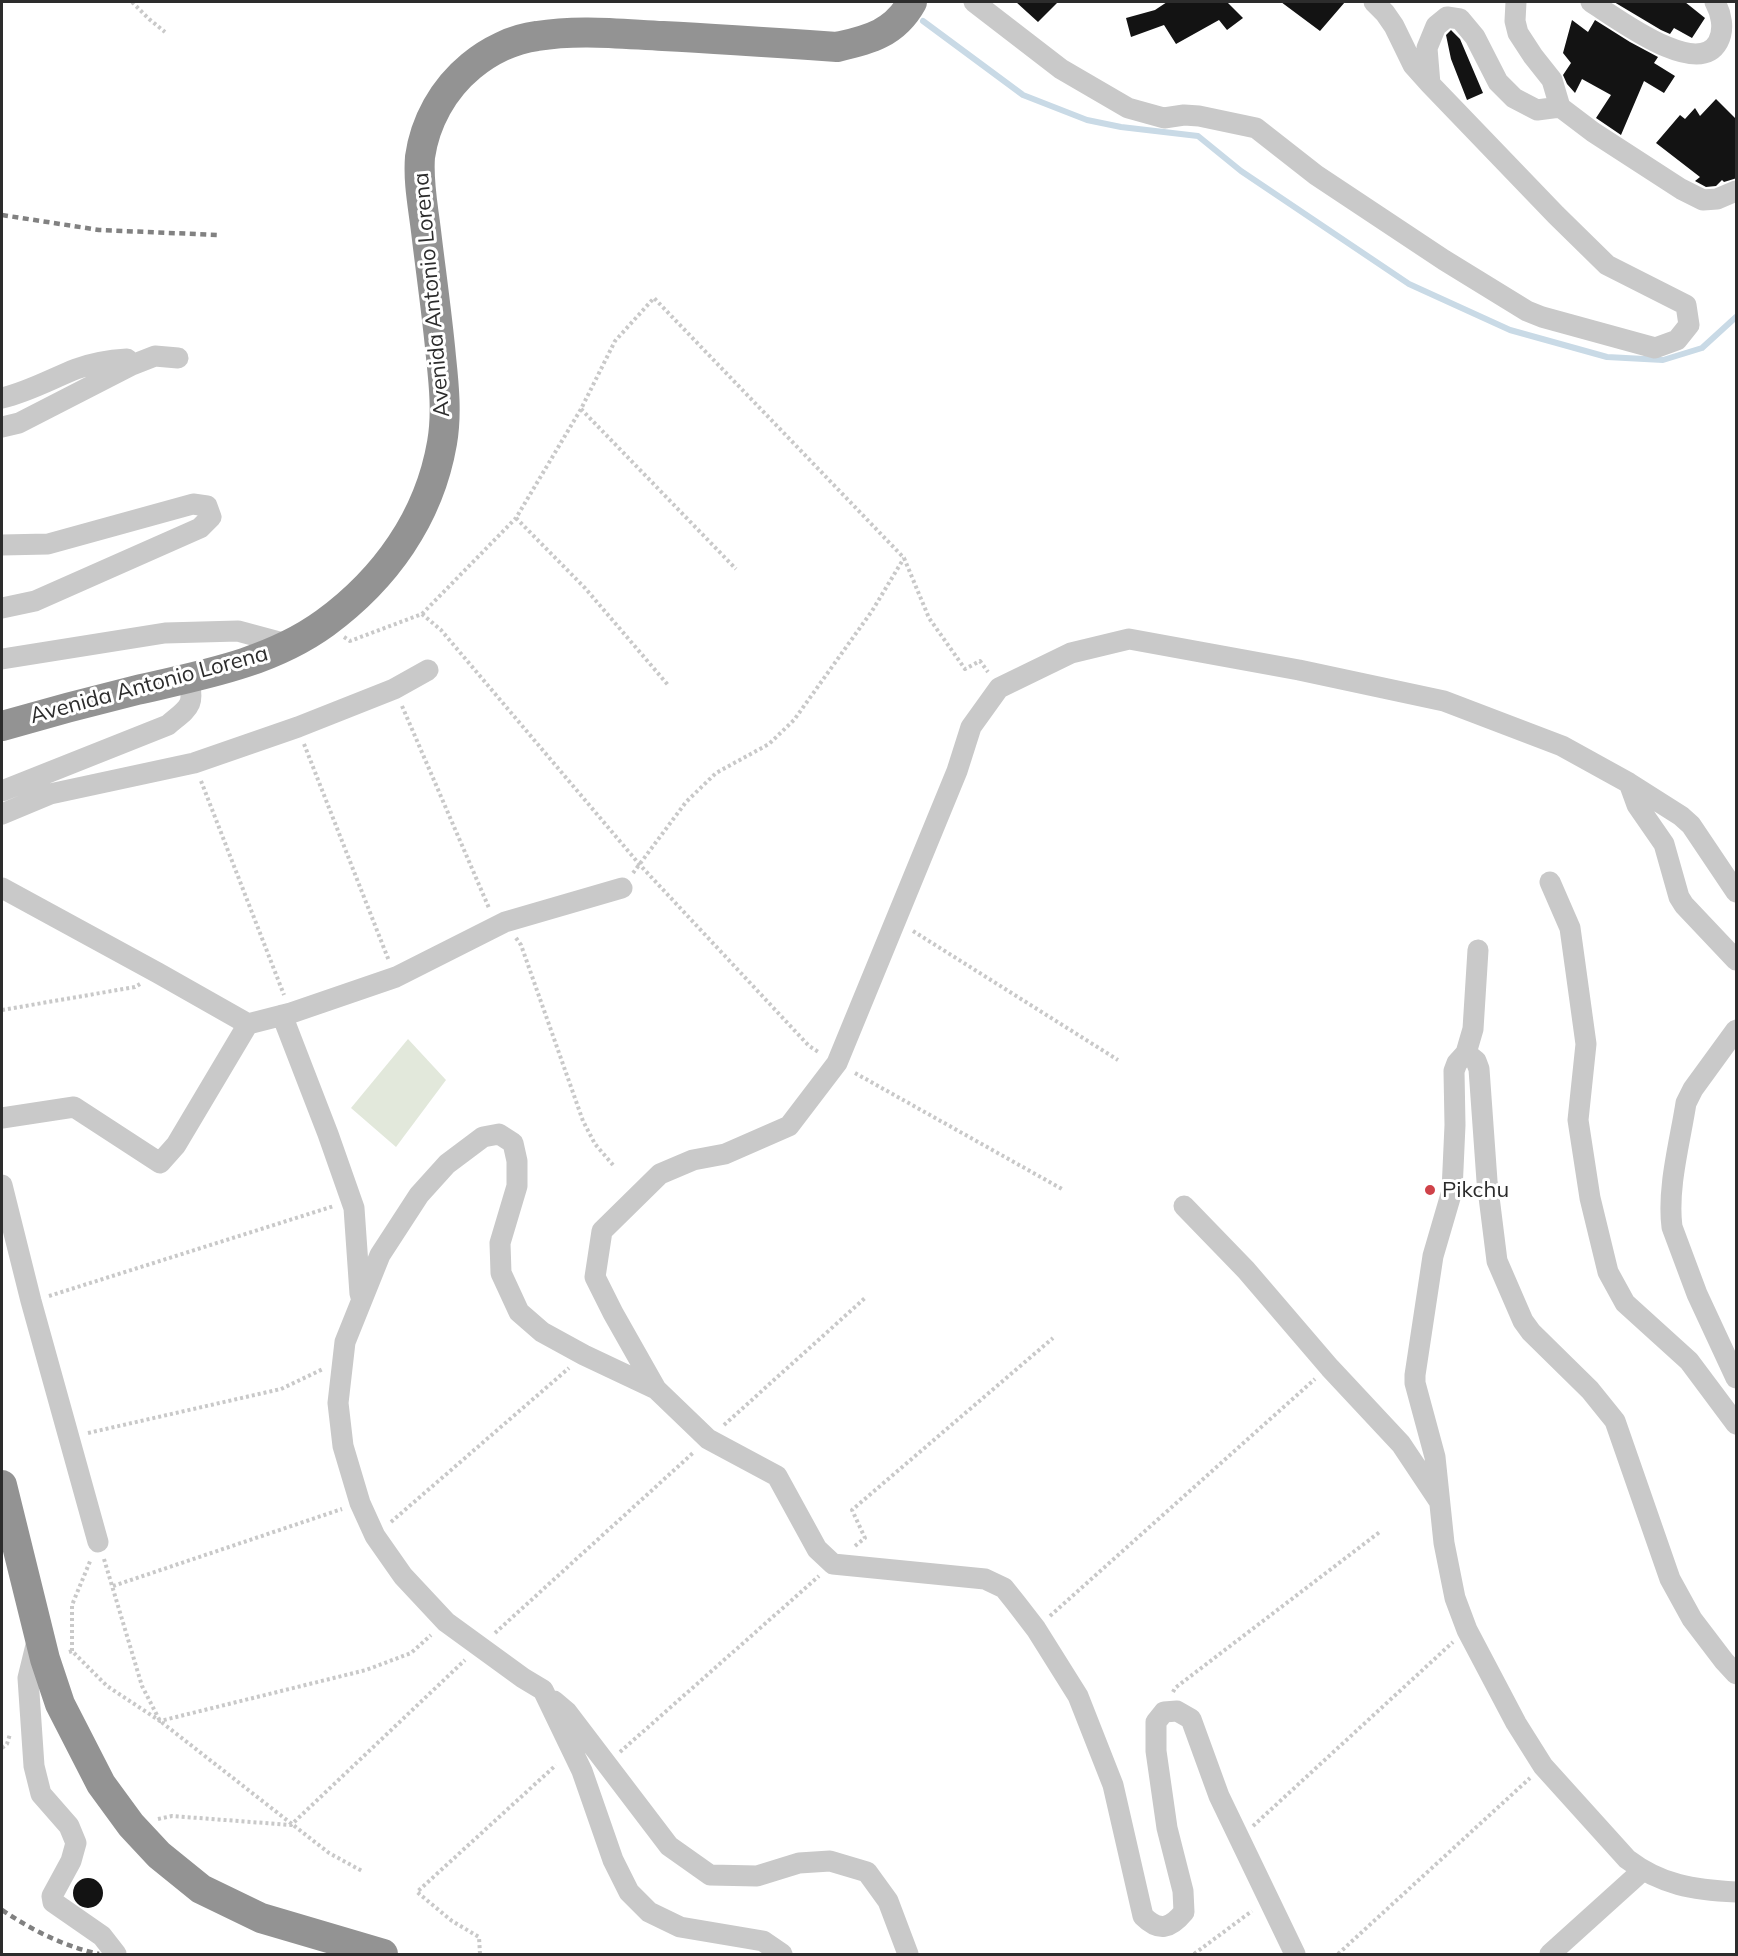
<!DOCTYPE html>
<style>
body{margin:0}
#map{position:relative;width:1738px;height:1956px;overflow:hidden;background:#fff;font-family:Mulish,sans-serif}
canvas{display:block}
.frame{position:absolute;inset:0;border:3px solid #2c2c2c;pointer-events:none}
</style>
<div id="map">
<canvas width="1738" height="1956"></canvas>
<div class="frame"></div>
</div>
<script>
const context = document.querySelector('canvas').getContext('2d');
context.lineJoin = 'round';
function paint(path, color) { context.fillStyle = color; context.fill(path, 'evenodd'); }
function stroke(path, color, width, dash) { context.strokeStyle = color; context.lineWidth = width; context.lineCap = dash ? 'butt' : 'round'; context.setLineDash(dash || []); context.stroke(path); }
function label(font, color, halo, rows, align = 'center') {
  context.font = font + ' Mulish,sans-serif'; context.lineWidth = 6; context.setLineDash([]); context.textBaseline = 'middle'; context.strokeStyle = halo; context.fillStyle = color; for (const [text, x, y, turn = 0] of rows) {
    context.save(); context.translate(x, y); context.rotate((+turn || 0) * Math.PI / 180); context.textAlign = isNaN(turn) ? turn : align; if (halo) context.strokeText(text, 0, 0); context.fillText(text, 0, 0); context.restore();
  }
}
paint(new Path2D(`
 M408,1039L446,1080L396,1147L351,1108Z`), '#e2e8db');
stroke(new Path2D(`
 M923,21L1023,95L1087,120L1121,127L1198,136L1241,171L1409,284L1510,330L1607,357L1663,360L1702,348L1736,317`), '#c9dae6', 6);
paint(new Path2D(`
 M1016,2H1058L1038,22Z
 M1167,2H1227L1243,18L1227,30L1219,20L1176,44L1164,25L1131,37L1126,18L1155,10Z
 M1281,2H1345L1320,31Z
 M1614,2H1685L1705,18L1692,38L1674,28L1670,34L1661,30Z
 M1572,20L1588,32L1595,20L1630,42L1658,57L1654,63L1675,76L1664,93L1644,81L1621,135L1596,118L1611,95L1582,79L1575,93L1567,84L1563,75L1571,63L1563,53Z
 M1451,30L1460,39L1483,93L1467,100L1451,59L1446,35Z
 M1716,99L1737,120V178L1724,182L1722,180L1716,186L1706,187L1695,181L1700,177L1656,143L1680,115L1685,119L1695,108L1700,116Z
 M73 1893a15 15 0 1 1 30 0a15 15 0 1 1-30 0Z`), '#131313');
stroke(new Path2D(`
 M132,2L149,19L165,32
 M581,409L736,569
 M516,518L585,588L668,685
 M422,614L516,518L581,409L615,341L654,298L904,558L929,618L965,669L980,661L988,672
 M344,637L350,641L422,614L441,630L640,865L809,1046L820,1053
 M402,706L489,908
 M304,744L389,961
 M201,781L284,995
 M633,873L686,802L716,773L769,744L794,720L872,611L904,558
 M913,931L1118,1060
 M516,938L521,945L583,1121L595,1144L613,1165
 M2,1010L135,987L140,984
 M855,1073L1062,1189
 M49,1296L334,1206
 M724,1425L865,1298
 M88,1433L281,1389L323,1369
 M391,1522L569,1368
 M855,1546L865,1538L852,1510L1053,1338
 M104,1559L142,1686L160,1721L329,1853L362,1871
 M113,1586L342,1509
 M1050,1616L1315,1379
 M495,1633L694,1452
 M72,1651V1605L91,1559
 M69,1652L72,1651L107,1686L160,1721L366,1670L411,1653L431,1635
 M1173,1692L1175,1688L1381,1531
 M2,1748L7,1744L10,1734
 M620,1752L819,1576
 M158,1819L172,1816L291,1825L465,1660
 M1253,1826L1453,1642
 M480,1954L479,1937L452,1921L417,1892L556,1765
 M1194,1954L1252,1911
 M1338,1954L1530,1778`), '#c9c9c9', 4, [3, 3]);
stroke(new Path2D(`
 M974,2L1061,69L1128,108L1164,118L1184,115L1199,116L1256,128L1316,175L1444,260L1527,311L1542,317L1655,348L1677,340L1689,325L1686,305L1607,265L1556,215L1430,84L1427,48L1436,26L1447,17L1460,19L1475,37L1498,82L1514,98L1537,110L1560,107L1552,80L1533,56L1518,33L1515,21L1516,2
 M1374,2L1385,13L1394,26L1413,65L1430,84
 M1591,2C1614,16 1697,80 1718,42C1725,29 1721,13 1715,2
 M1560,107L1593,132L1681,189L1703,200L1717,199L1736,191
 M2,398C28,392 51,379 76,369C92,363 110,360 127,359L132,364
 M2,427L19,423L132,365L155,356L178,358
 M2,545L48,544L193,504L207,506L211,517L200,528L35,601L2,608
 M2,659L165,633L238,631L290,645
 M1629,783L1681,816L1691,825L1736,892
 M2,791L168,725C188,708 196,706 188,679
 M2,814L50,794L194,763L298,727L394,689L428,670
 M1550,882L1570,928L1586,1044L1578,1120L1590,1198L1608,1272L1625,1303L1689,1361L1736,1424
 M2,888L158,973L248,1024
 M282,1015L328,1134L354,1208L360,1294
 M1736,1030L1693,1089L1686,1103C1680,1142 1667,1188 1672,1227L1697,1294L1736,1378
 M1466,1053L1473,1029L1478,950
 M2,1118L74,1107L160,1163L176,1145L248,1024L291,1013L396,977L505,922L622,888
 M2,1185L31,1301L98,1542
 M1184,1206L1246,1270L1330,1368L1401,1444L1439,1501
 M656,1389L613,1313L595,1277L602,1231L660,1174L693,1160L725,1154L789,1126L837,1063L957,771L971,727L999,688L1071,653L1129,639L1299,670L1444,701L1562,746L1629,783L1637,805L1664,844L1679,897L1684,905L1736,960
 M38,1637L28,1678L34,1766L41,1794L69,1826L76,1843L71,1861L52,1896L53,1902L102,1936L116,1954
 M1736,1674L1724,1661L1692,1619L1670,1579L1615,1421L1590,1390L1531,1332L1523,1321L1497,1261L1487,1181L1479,1069L1476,1061L1466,1053L1457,1063L1454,1071L1455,1125L1452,1191L1433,1256L1415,1375V1383L1435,1457L1444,1543L1455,1598L1467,1630L1516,1723L1543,1766L1627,1859C1661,1885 1694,1890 1736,1892
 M554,1701L567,1712L669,1846L710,1875L757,1876L799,1863L830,1861L867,1872L888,1901L908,1954
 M782,1954L763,1941L680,1927L649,1912L629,1892L613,1860L582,1771L543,1690L523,1678L446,1622L403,1576L375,1536L360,1503L343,1446L338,1403L345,1342L380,1255L419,1195L447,1164L483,1137L499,1134L513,1143L517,1161V1186L500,1243L501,1273L519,1312L542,1332L584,1355L656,1389L708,1439L777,1476L817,1549L833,1564L985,1579L1004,1588L1016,1603L1036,1629L1078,1696L1113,1785L1143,1916C1159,1932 1170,1929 1184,1912L1183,1891L1167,1828L1156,1751V1722L1164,1712L1177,1711L1191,1719L1219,1796L1295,1954
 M1550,1954L1642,1871`), '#c9c9c9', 21);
stroke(new Path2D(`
 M2,726C47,713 92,701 137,690C202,675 270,663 325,623C385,579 429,518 442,443C447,415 444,385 441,357C437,314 431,273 426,231C423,206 418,182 420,157C425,122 443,89 471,66C489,51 513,39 537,36C578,29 622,34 663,36C721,39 779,43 837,47C869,40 895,33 912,2
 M2,1485L45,1659L60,1704L101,1784L131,1825L159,1855L201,1889L261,1918L383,1954`), '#939393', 30);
stroke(new Path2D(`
 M2,215L99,230L219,235
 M2,1910C32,1930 63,1946 99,1954`), '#818181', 4.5, [6, 4.5]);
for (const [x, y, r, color] of [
 [1430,1190,6,"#cf4249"]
]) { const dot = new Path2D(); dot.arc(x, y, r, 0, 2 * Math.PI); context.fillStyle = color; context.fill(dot); stroke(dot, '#fff', 2); }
label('22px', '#2c2c2c', '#fff', [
 ["Avenida Antonio Lorena",432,295,-95],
 ["Avenida Antonio Lorena",149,685,-15]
]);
label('22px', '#2c2c2c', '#fff', [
 ["Pikchu",1442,1190]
], 'left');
</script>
